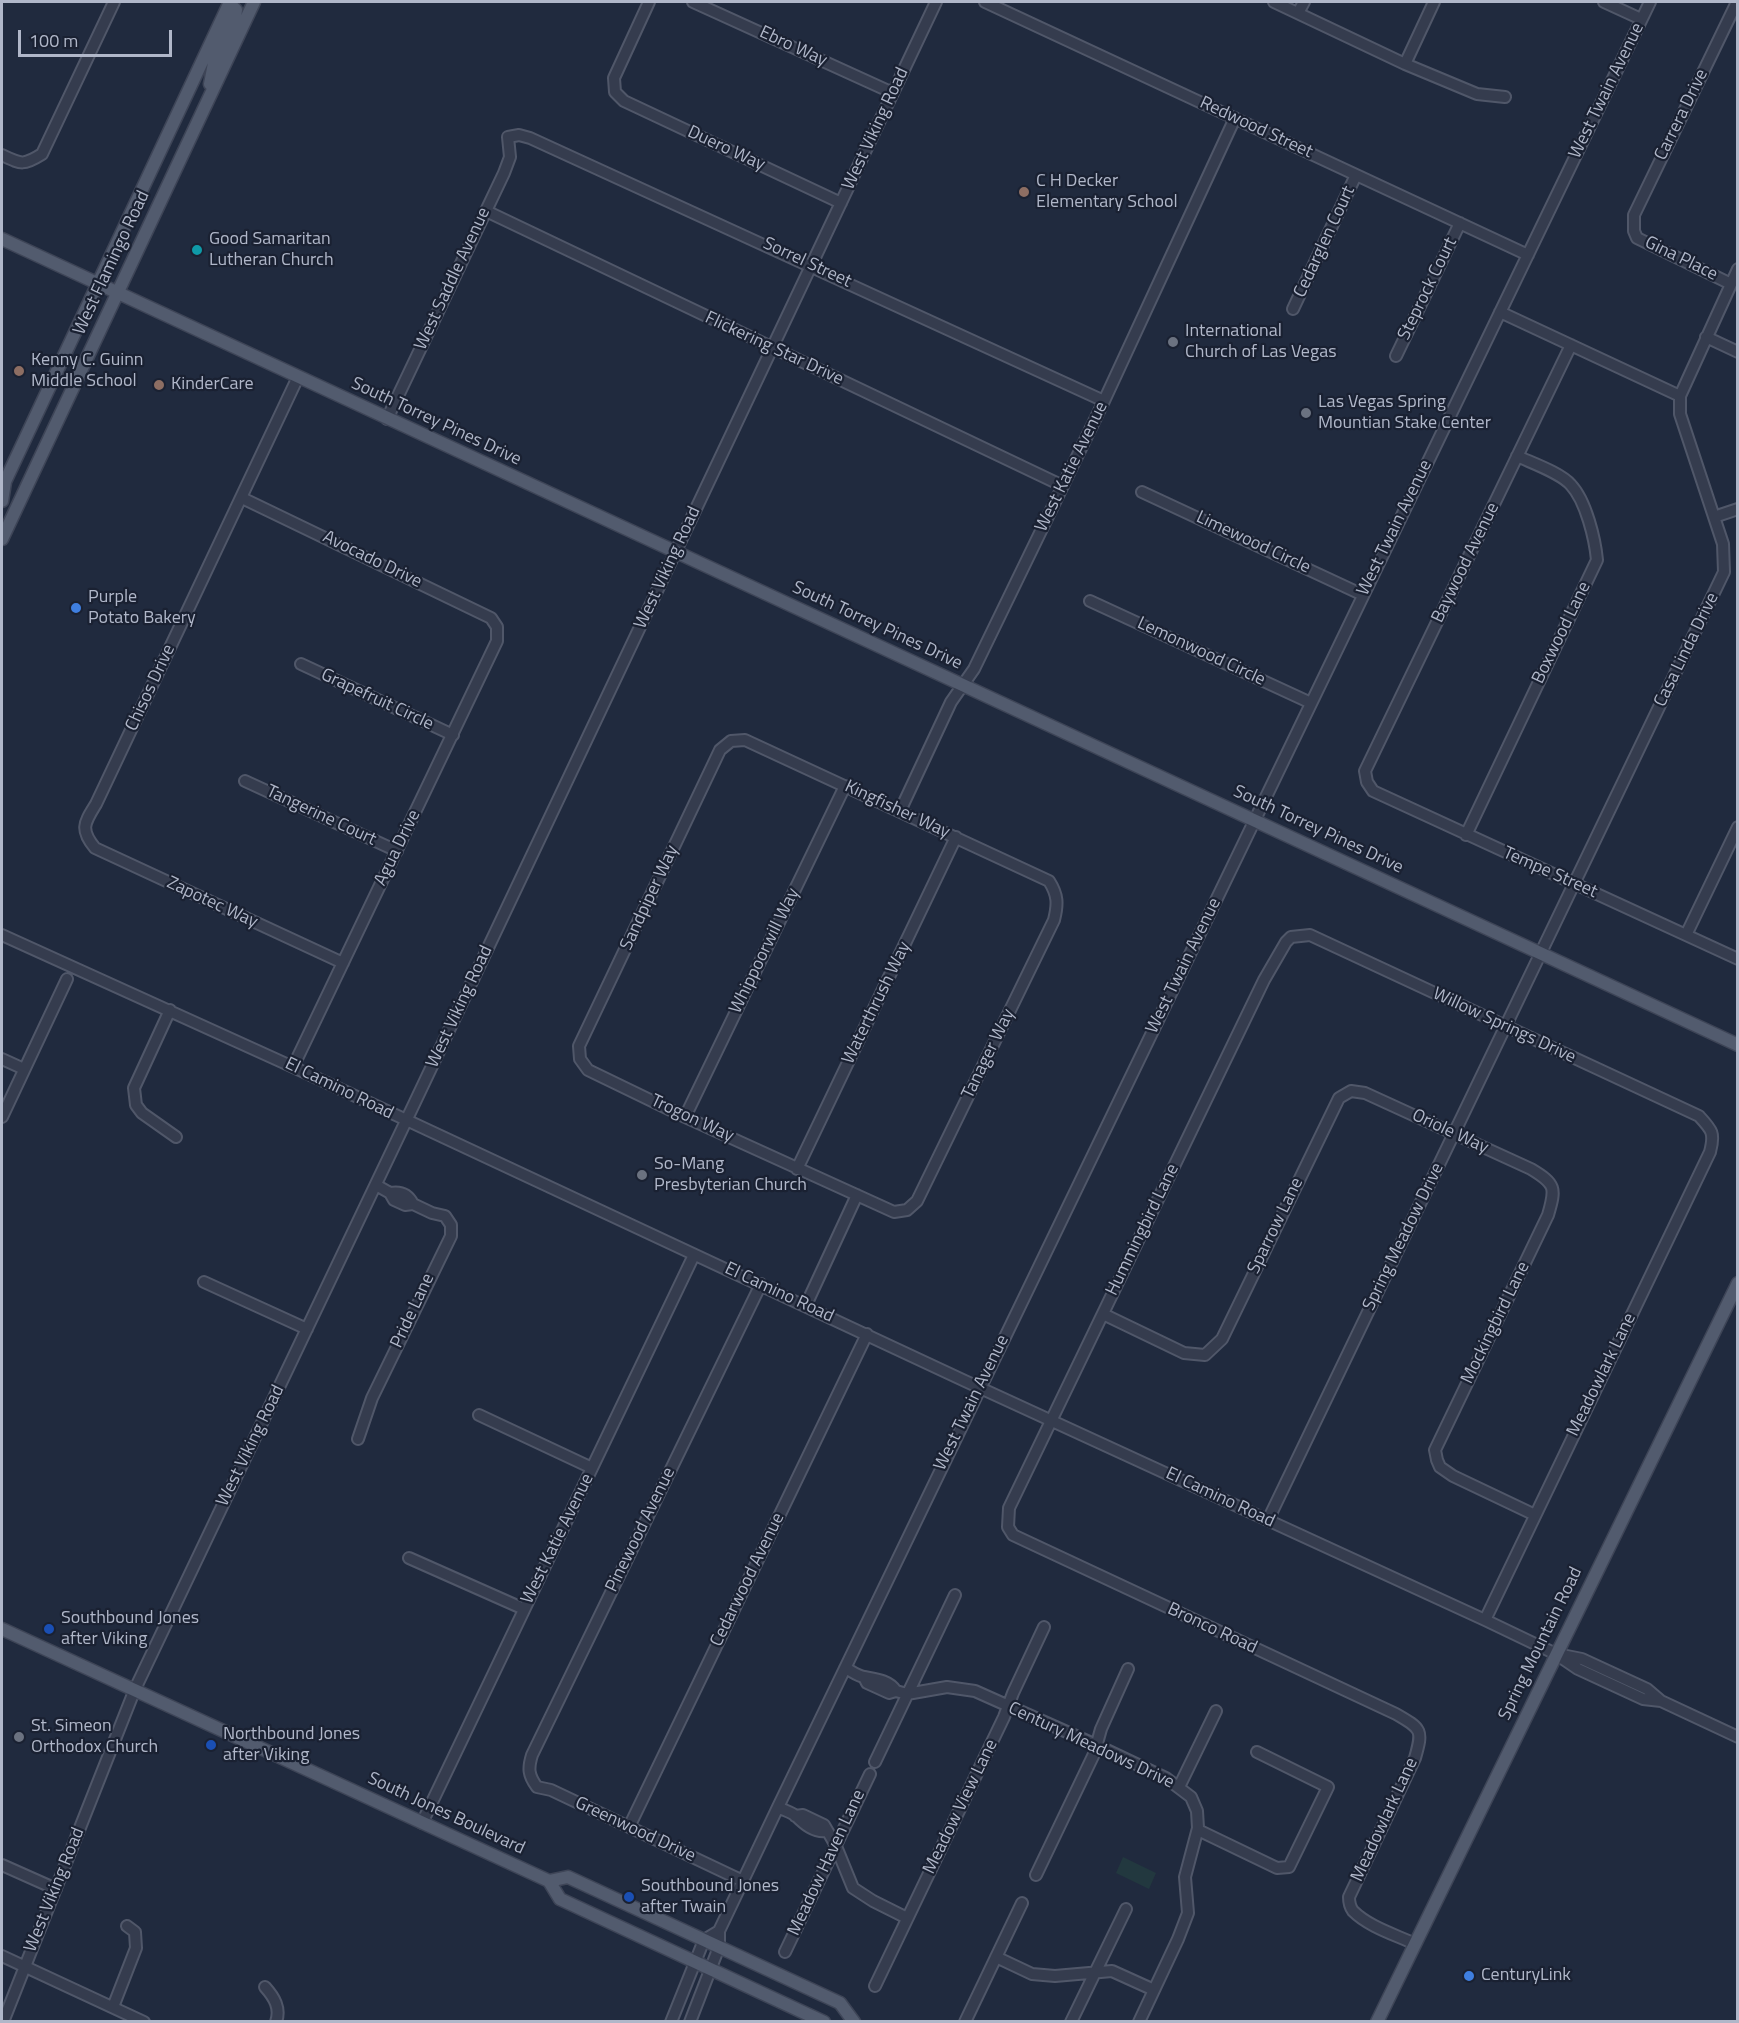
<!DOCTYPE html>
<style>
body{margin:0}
#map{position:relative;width:1739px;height:2023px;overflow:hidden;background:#202a3e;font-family:"Titillium Web",sans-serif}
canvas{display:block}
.frame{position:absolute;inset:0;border:3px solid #b0b7c9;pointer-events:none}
.scale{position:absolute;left:18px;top:30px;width:154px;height:27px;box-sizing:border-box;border:3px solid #b0b7c9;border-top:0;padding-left:8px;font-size:18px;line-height:21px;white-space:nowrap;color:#b0b7c9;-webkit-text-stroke:4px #1a2132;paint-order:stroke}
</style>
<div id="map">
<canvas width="1739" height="2023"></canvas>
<div class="frame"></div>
<div class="scale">100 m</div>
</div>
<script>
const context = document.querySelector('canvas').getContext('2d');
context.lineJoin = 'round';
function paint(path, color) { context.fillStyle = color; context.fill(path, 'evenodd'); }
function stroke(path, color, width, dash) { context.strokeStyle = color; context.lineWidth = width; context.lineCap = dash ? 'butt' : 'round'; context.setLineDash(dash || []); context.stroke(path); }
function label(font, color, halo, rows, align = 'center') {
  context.font = font + ' "Titillium Web",sans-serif'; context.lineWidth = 4.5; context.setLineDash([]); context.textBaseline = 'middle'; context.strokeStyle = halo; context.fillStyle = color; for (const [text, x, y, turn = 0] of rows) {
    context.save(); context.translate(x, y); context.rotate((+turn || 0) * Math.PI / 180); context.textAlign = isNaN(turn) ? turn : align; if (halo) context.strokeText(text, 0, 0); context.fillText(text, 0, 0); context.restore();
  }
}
paint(new Path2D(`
 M1123,1857L1156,1873L1149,1889L1116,1873Z`), '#22383f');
const minor = new Path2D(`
 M649,2L614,78L615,92L624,101L841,203
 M693,2L893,93
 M985,2L1528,255
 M1274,2L1405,64L1477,94L1505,97
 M1604,2L1641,19
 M1298,13L1304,2
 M1405,64L1434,2
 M2,155C21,164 23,166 42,154L114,2
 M486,211L1063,486
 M1731,284L1637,238L1634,231V215L1737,2
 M1293,309L1356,175
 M1500,312L1680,396
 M1706,337L1738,352
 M1571,345L1365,771L1367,782L1373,791L1738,959
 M1396,356L1460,223
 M298,377L96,804C85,822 79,829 95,848L343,963
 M387,419L504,173L510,157L508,137L519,135L530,138L1104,401
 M1142,492L1363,595
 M242,498L491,618L497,627V641L293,1067
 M1714,517L1738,509
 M1090,601L1311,703
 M301,664L453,735
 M745,740L1049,881C1058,895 1058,904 1054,920L917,1201L907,1210L894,1212L685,1117L588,1070L580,1059L579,1046L720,750L731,741Z
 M245,781L397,851
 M900,811L951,702L974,669L1104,401L1235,118
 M1466,835L1597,560C1595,539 1586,501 1571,485C1561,473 1532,463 1517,456
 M2,935L293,1067L965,1381L1485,1620L1556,1654L1578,1669L1643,1699L1661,1701
 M1686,935L1738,827
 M170,1010L134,1088L136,1105L142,1113L176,1137
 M2,1059L24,1069
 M2,1117L67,979
 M685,1117L845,786
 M797,1169L956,837
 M390,1193C401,1191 408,1194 413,1204
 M204,1282L307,1329
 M806,1305L857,1195
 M1103,1314L1184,1353L1205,1355L1222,1339L1339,1098L1351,1091L1365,1093L1531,1169C1556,1184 1556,1188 1548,1215L1435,1450L1437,1460L1440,1467L1453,1476L1535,1515
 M479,1415L592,1468
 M358,1439L372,1398L451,1236V1225L445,1216L432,1213L413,1204L405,1205L394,1200L390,1193L376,1185
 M1268,1520L1724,572L1723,544L1680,414V396L1738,269
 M409,1558L524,1609
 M1562,1655L1582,1659L1647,1689L1661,1701L1738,1737
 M845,1668C850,1670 857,1676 864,1677C875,1679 889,1680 896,1691
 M864,1677L867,1683L889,1693L896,1691L907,1694L947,1687L975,1691L1096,1745L1166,1778L1191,1797L1197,1811L1198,1828L1185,1877L1188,1913L1178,1939L1139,2022
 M875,1762L955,1595
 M1179,1787L1216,1711
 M778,1807C783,1810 791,1812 796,1816C804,1824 814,1833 827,1831
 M795,1816L803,1815L824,1825L835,1844L853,1888L873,1901L907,1918
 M422,1823L694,1255
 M629,1827L867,1334
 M1198,1830L1277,1868L1289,1867L1328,1787L1257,1752
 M2,1865L56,1889
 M1036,1875L1094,1754L1101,1729L1128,1669
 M743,1881L551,1790L537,1787C528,1775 528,1768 532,1755L761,1284
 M1415,1944C1396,1935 1369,1927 1353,1911C1350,1907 1349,1902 1349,1897L1415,1758C1423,1730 1422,1729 1396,1714L1013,1535L1008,1527L1009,1508L1264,980L1286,942L1291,937L1310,935L1699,1116C1712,1130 1715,1133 1710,1152L1485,1620
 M785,1952L870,1774
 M2,1956L144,2022
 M996,1957L1032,1974L1055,1976L1112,1971L1154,1990
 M875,1986L1004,1717L1013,1693L1044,1627
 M265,1987C274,1997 281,2008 276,2022
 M113,2007L136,1948L135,1932L127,1926
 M3,2022L135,1689L406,1121L936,2
 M671,2022L704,1940L719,1931
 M690,2022L719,1947V1931L778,1807L1650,2
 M965,2022L1022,1903
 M1071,2022L1126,1909`);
const major = new Path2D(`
 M210,84L214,63L235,16L236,10L229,3
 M2,239L1738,1045
 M2,488L230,2
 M2,501L5,482
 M2,539L254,2
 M2,1629L549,1881L560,1899L824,2022
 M549,1881L568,1877L840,2003L854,2022
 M1377,2022L1738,1283`);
stroke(minor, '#505769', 14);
stroke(major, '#3e4557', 15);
stroke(minor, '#353c4e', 10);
stroke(major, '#525b6e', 12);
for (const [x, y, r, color] of [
 [1024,192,6,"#8d6e63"],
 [197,250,6,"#0f9aa8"],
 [1173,342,6,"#6b7280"],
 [19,371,6,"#8d6e63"],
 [159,385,6,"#8d6e63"],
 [1306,413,6,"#6b7280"],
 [76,608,6,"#3f7fe0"],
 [642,1175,6,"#6b7280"],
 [49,1629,6,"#1a4fb4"],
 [19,1737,6,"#6b7280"],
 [211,1745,6,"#1a4fb4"],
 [629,1897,6,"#1a4fb4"],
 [1469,1976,6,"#3f7fe0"]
]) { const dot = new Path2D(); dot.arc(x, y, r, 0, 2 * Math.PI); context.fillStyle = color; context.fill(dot); stroke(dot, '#1a2132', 2); }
label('18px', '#b0b7c9', '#1a2132', [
 ["Ebro Way",793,47,25],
 ["West Twain Avenue",1607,91,-64],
 ["Carrera Drive",1682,115,-64],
 ["Redwood Street",1256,128,25],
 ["West Viking Road",876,129,-65],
 ["Duero Way",726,149,25],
 ["Cedarglen Court",1325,242,-65],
 ["Gina Place",1681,259,26],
 ["West Flamingo Road",112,263,-65],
 ["Sorrel Street",807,263,25],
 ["West Saddle Avenue",453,279,-65],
 ["Steprock Court",1428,289,-64],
 ["Flickering Star Drive",774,349,25],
 ["South Torrey Pines Drive",436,422,25],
 ["West Katie Avenue",1072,467,-64],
 ["West Twain Avenue",1395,528,-64],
 ["Limewood Circle",1253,543,25],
 ["Avocado Drive",372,560,26],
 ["Baywood Avenue",1466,563,-64],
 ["West Viking Road",668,568,-65],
 ["South Torrey Pines Drive",877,626,25],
 ["Boxwood Lane",1562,633,-64],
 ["Casa Linda Drive",1687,650,-64],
 ["Lemonwood Circle",1201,652,25],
 ["Chisos Drive",151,688,-65],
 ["Grapefruit Circle",377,700,25],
 ["Kingfisher Way",897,810,25],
 ["Tangerine Court",321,816,25],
 ["South Torrey Pines Drive",1318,830,25],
 ["Agua Drive",398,848,-64],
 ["Tempe Street",1550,873,24],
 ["Sandpiper Way",650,898,-65],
 ["Zapotec Way",212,903,25],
 ["Whippoorwill Way",765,951,-64],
 ["West Twain Avenue",1184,966,-64],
 ["Waterthrush Way",877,1003,-64],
 ["West Viking Road",460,1007,-65],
 ["Willow Springs Drive",1504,1026,25],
 ["Tanager Way",989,1054,-64],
 ["El Camino Road",339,1089,26],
 ["Trogon Way",692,1119,25],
 ["Oriole Way",1450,1132,25],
 ["Sparrow Lane",1276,1226,-64],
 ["Hummingbird Lane",1143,1230,-64],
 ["Spring Meadow Drive",1404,1237,-64],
 ["El Camino Road",779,1293,25],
 ["Pride Lane",413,1311,-65],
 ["Mockingbird Lane",1496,1323,-64],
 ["Meadowlark Lane",1602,1375,-64],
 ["West Twain Avenue",972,1403,-64],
 ["West Viking Road",251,1446,-64],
 ["El Camino Road",1220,1498,25],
 ["Pinewood Avenue",641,1530,-64],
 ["West Katie Avenue",558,1539,-64],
 ["Cedarwood Avenue",748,1580,-64],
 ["Bronco Road",1212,1629,25],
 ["Spring Mountain Road",1541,1644,-64],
 ["Century Meadows Drive",1091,1746,25],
 ["Meadow View Lane",961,1807,-64],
 ["South Jones Boulevard",446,1814,25],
 ["Meadowlark Lane",1385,1820,-65],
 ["Greenwood Drive",635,1830,25],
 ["Meadow Haven Lane",827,1863,-65],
 ["West Viking Road",55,1890,-68]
]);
label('18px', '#b0b7c9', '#1a2132', [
 ["C H Decker",1036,182],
 ["Elementary School",1036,203],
 ["Good Samaritan",209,240],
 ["Lutheran Church",209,261],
 ["International",1185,332],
 ["Church of Las Vegas",1185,353],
 ["Kenny C. Guinn",31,361],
 ["Middle School",31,382],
 ["KinderCare",171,385],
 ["Las Vegas Spring",1318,403],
 ["Mountian Stake Center",1318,424],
 ["Purple",88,598],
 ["Potato Bakery",88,619],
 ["So-Mang",654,1165],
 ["Presbyterian Church",654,1186],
 ["Southbound Jones",61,1619],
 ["after Viking",61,1640],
 ["St. Simeon",31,1727],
 ["Orthodox Church",31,1748],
 ["Northbound Jones",223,1735],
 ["after Viking",223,1756],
 ["Southbound Jones",641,1887],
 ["after Twain",641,1908],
 ["CenturyLink",1481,1976]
], 'left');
</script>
